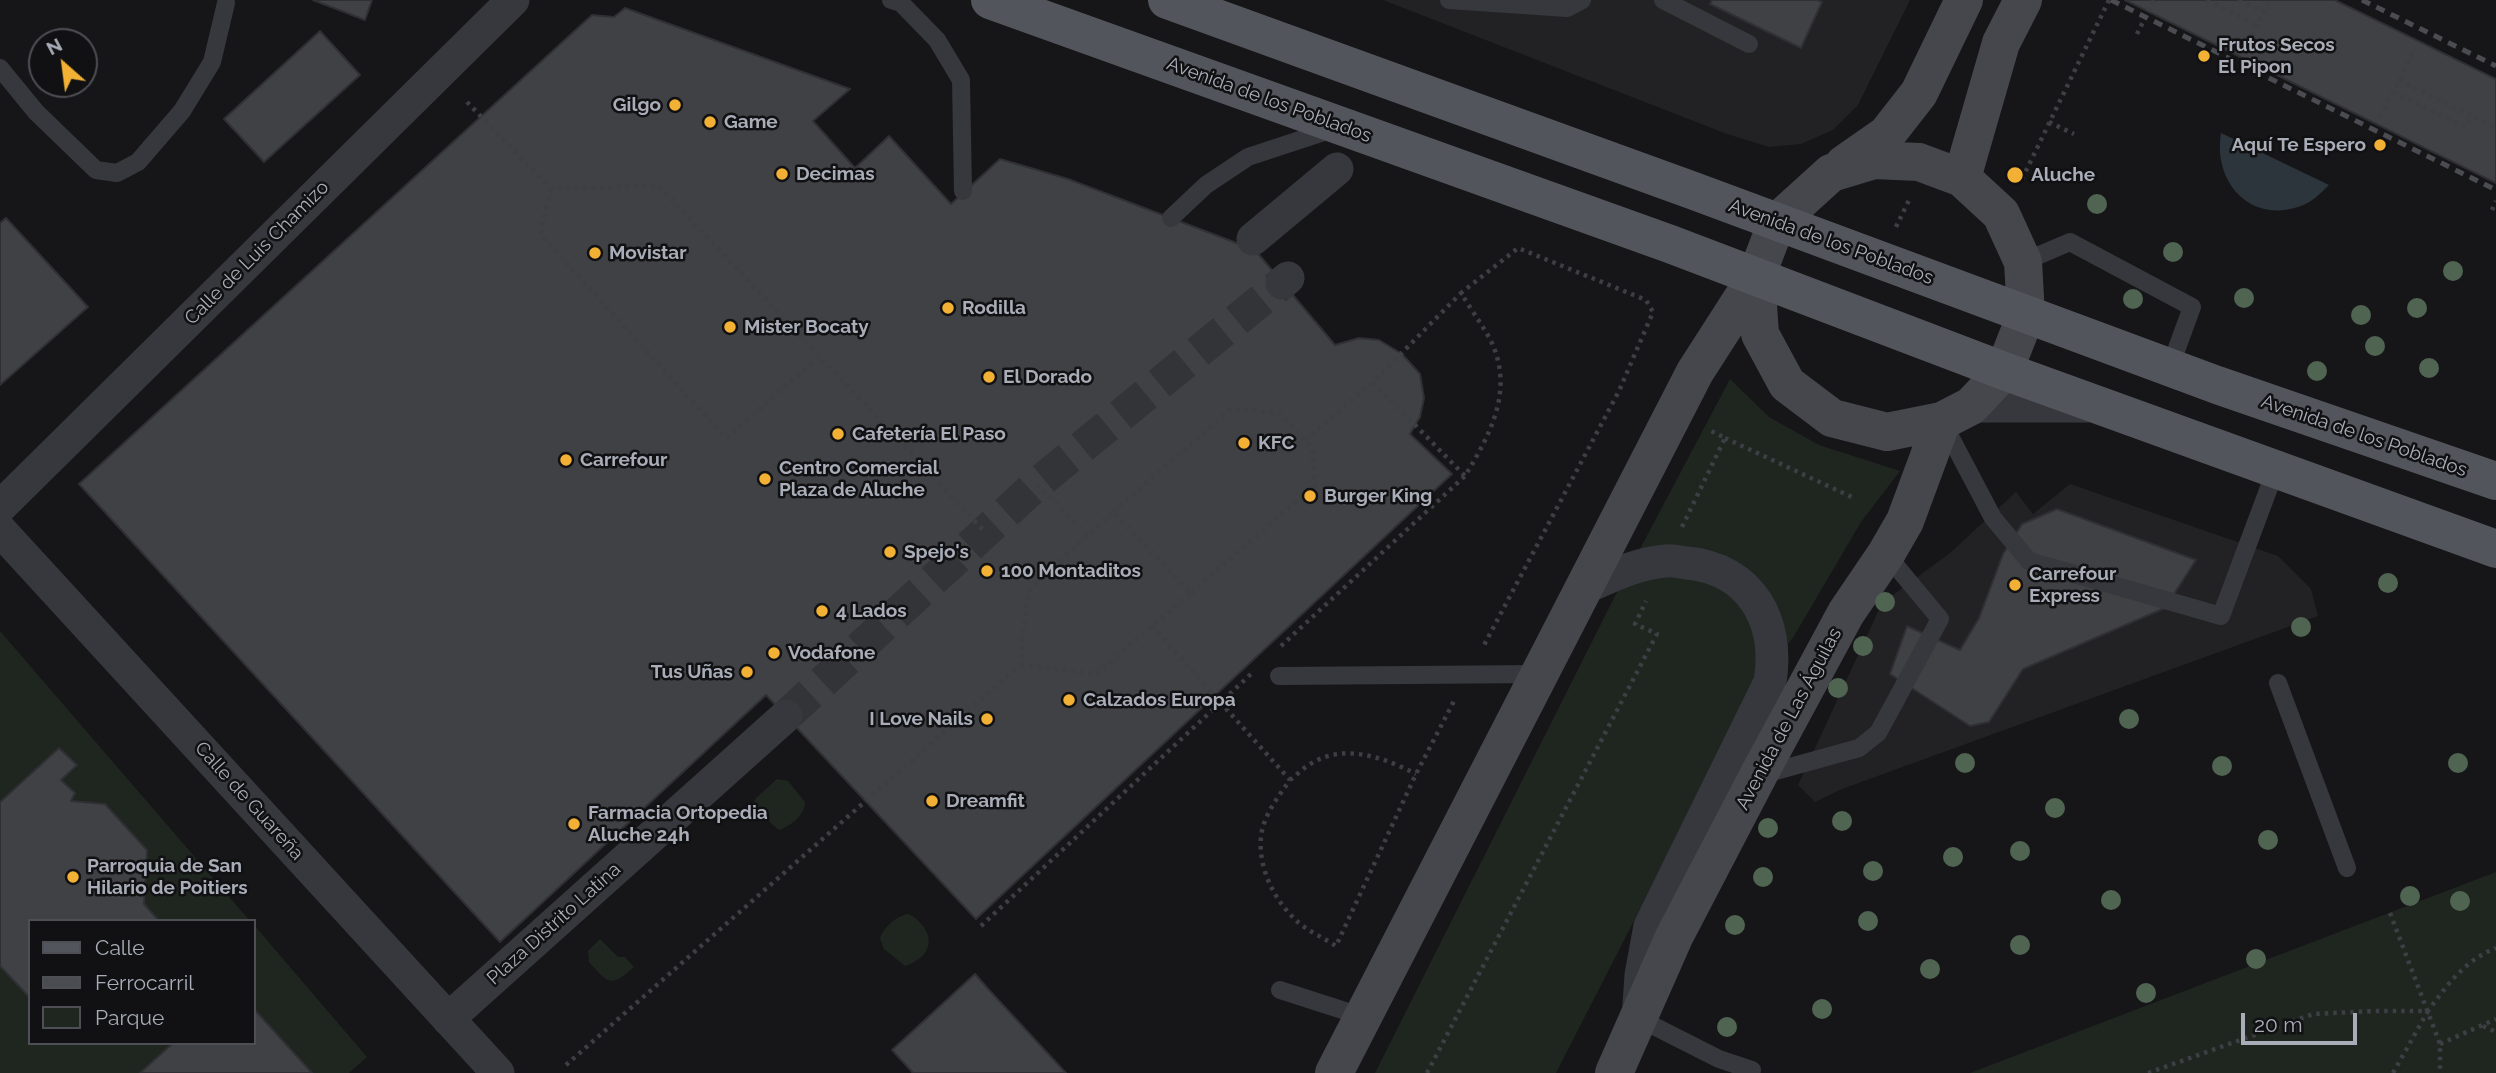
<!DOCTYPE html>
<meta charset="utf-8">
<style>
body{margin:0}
#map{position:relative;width:2496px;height:1073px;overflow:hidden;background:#161618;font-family:Raleway,sans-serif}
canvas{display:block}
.legend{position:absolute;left:28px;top:919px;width:228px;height:126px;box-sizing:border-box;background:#111113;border:2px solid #4d4f55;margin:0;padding:9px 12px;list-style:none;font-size:21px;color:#a8adb8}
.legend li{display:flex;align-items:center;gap:14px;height:35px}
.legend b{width:35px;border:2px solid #4d4f55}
.north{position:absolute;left:28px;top:28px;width:70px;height:70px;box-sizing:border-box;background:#111113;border:2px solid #4d4f55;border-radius:50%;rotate:332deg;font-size:19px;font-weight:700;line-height:28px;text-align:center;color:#a8adb8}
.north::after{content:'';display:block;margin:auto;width:24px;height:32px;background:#f2b134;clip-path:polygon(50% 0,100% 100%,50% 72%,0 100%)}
.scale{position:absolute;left:2241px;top:1013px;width:116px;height:32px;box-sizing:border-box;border:4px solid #a8adb8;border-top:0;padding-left:9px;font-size:21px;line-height:24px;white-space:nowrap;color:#a8adb8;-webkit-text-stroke:5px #111113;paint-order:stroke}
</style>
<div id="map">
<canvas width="2496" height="1073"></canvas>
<ul class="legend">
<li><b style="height:9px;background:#53555c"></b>Calle</li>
<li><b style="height:9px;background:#4a4c52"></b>Ferrocarril</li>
<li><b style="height:19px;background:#1e261f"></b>Parque</li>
</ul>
<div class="north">N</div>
<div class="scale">20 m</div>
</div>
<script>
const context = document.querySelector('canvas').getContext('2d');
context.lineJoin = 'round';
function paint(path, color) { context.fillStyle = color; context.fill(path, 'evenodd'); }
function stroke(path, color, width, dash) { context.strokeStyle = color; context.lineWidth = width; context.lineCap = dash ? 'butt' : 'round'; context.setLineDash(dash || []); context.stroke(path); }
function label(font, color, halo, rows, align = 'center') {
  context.font = font + ' Raleway,sans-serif'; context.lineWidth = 5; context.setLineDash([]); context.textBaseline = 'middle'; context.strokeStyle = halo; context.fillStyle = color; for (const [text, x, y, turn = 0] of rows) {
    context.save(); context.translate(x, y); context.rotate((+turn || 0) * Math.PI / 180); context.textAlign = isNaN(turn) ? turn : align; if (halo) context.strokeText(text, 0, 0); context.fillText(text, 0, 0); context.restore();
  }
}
paint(new Path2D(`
 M1383,0H1910L1858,105L1833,130L1801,144L1769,147L1727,134Z
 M2070,484L2278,556L2311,589L2318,616L1842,789L1815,802L1798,785L1882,603L1950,553L2016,492L2033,514Z`), '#222225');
paint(new Path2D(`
 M1730,379L1769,417L1819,445L1900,471L1861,522L1794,636L1750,694L1556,1073H1375L1614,598Z
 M0,631L250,921H30V1043H254V925L367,1057L349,1073H0Z
 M777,779L788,781L805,802C805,815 791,826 779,830L759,813L754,803L756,798Z
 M2496,872V1073H1970Z
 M909,914C936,930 936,956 905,966L884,949L880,938C884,927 897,915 909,914Z
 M600,939L618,957H625L634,967C610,988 609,984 589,962L588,951Z`), '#1e261f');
paint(new Path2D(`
 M2221,133L2329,185C2320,194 2311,203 2298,207C2248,223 2213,180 2221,133Z`), '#2c353c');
const building = new Path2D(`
 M313,0H372L365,20Z
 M1712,0H1817L1822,2L1801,48L1710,4Z
 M2125,0H2335L2496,79V183Z
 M625,8L850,89L813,121L855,168L889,136L951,204L1000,159L1068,179L1255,250L1335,345L1359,338L1379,340L1402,354L1420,374L1424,398L1420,417L1410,434L1452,474L976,919L766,695L500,942L79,484L592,15L614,17Z
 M320,31L360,75L264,162L224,119Z
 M6,218L88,307L0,385V223Z
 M2057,509L2196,560L2165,608L2023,669L1989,722L1970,726L1890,674L1907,626L1960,650L1979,618L2003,554L2022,524Z
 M59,748L77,765L61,780L75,793L71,801L105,804L147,850L144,904L159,921H30V998L0,966V802Z
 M975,974L990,991L1066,1073H913L892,1050Z
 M254,1009L312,1073H140L173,1043H254Z`);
paint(building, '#404145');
stroke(building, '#303034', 2);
stroke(new Path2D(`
 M786,716L1037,484L1282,283`), '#333438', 33, [33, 17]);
stroke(new Path2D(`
 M2207,0L2258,26
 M2239,0L2264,12
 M2137,34L2154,0
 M2245,51L2270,0
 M2399,80L2496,128
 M2393,92L2465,127L2471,116
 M467,102L551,189L659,186L985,532
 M2380,117L2415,48
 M2049,122L2074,134
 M2022,179L2109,0
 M551,189L540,234L726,438L820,356
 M2492,210L2496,201
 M1896,227L1909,200
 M1373,382L1465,476C1491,433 1515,389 1490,339C1481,323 1470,308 1461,293L1518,248L1646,300L1653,312L1619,391L1483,647
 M1725,438L1856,499
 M1305,440L1373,382L1461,293
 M1037,484L1087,535
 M1113,512L1231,409L1279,413L1312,448L1315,485L1191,593
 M1682,527L1725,438L1709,430
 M1152,626L1290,780C1278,797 1263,816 1261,837C1258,869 1275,902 1299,923C1310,932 1324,938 1336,946L1416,774L1454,701
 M1281,646L1465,476
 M1290,780C1297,775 1304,767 1312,763C1345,743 1385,758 1416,774
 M2390,913L2440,1044V1073
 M981,926L1251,674
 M2483,1026L2496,1032
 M2440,1044L2496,1019
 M566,1065L1020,665L1028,591L1113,512L1191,593L1096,674L1020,665
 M1427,1073L1657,634L1635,624L1646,601
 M2148,1073L2313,1014L2374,1011H2428C2447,985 2465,960 2496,948
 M2393,1073L2428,1011`), '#3d3f44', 4.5, [3.5, 5]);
stroke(new Path2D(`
 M891,0L901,3L937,40L961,80L963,191
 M1449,0L1567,8L1582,0
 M1663,0L1749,44
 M0,68L36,112L96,170L117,173L138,162L182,111L212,62L226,3
 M1171,218L1206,185L1248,157L1330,130
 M2023,262L2070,242L2192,307L2170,367
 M1944,425L1993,518L2029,561L2221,616L2276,469
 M1279,676L1539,674
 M2278,683L2347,868
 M1761,775L1859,748L1878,733L1940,619L1886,554
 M1280,990L1364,1017
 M1638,1018L1719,1059L1752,1070`), '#37383d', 18);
stroke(new Path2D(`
 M1253,239L1337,169
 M1282,283L1288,278
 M1971,406H2087
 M0,507L513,0
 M0,530L498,1073
 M1584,588C1610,577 1637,563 1666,561C1672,560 1680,562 1687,563C1751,569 1780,621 1770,682L1650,926L1641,975L1639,1005
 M448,1019L786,716`), '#37383d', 33);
stroke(new Path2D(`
 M1844,164L1887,134L1919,93L1964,0
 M1962,178L2001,43L2023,0
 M1334,1073L1695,372L1756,277L1777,222L1831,173L1874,160L1919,162L1962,178L2001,214L2023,262L2026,315L2004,371L1971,406L1942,421L1887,432L1832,418L1787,384L1760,334L1756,277
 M1614,1073L1674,937L1758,776L1846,613L1886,554L1905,521L1942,421`), '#45474d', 38);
stroke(new Path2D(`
 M990,0L1670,244L2004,371L2496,549
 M1167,0L1694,191L2217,385L2496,481`), '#53555c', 38);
stroke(new Path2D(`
 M2111,0L2496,190
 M2362,0L2496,66`), '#4a4c52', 5, [9, 7]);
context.fillStyle = '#506452';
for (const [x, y] of [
 [2097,204],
 [2173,252],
 [2453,271],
 [2244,298],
 [2133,299],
 [2417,308],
 [2361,315],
 [2375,346],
 [2429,368],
 [2317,371],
 [2388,583],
 [1885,602],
 [2301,627],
 [1863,646],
 [1838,688],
 [2129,719],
 [1965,763],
 [2458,763],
 [2222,766],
 [2055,808],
 [1842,821],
 [1768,828],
 [2268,840],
 [2020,851],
 [1953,857],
 [1873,871],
 [1763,877],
 [2410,896],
 [2111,900],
 [2460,901],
 [1868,921],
 [1735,925],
 [2020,945],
 [2256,959],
 [1930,969],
 [2146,993],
 [1822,1009],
 [1727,1027]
]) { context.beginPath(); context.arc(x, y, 10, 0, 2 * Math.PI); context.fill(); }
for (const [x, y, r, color] of [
 [2204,56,7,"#f2b134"],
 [675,105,7,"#f2b134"],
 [710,122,7,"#f2b134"],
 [2380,145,7,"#f2b134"],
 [782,174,7,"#f2b134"],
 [2015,175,9,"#f2b134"],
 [595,253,7,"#f2b134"],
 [948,308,7,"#f2b134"],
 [730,327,7,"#f2b134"],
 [989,377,7,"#f2b134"],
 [838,434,7,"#f2b134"],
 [1244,443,7,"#f2b134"],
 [566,460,7,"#f2b134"],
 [765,479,7,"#f2b134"],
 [1310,496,7,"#f2b134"],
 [890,552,7,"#f2b134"],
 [987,571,7,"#f2b134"],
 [2015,585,7,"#f2b134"],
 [822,611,7,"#f2b134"],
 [774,653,7,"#f2b134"],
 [747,672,7,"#f2b134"],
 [1069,700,7,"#f2b134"],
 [987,719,7,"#f2b134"],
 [932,801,7,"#f2b134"],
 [574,824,7,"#f2b134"],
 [73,877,7,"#f2b134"]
]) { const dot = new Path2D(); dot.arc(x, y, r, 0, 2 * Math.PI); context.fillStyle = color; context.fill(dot); stroke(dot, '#111113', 2.5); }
label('bold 19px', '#a8adb8', '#111113', [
 ["Frutos Secos",2218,45],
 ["El Pipon",2218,67],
 ["Gilgo",661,105,"right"],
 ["Game",724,122],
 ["Aquí Te Espero",2366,145,"right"],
 ["Decimas",796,174],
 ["Aluche",2031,175],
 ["Movistar",609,253],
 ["Rodilla",962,308],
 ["Mister Bocaty",744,327],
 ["El Dorado",1003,377],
 ["Cafetería El Paso",852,434],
 ["KFC",1258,443],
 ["Carrefour",580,460],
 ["Centro Comercial",779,468],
 ["Plaza de Aluche",779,490],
 ["Burger King",1324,496],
 ["Spejo's",904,552],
 ["100 Montaditos",1001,571],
 ["Carrefour",2029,574],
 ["Express",2029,596],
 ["4 Lados",836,611],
 ["Vodafone",788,653],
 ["Tus Uñas",733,672,"right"],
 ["Calzados Europa",1083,700],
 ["I Love Nails",973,719,"right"],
 ["Dreamfit",946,801],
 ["Farmacia Ortopedia",588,813],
 ["Aluche 24h",588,835],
 ["Parroquia de San",87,866],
 ["Hilario de Poitiers",87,888]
], 'left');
label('19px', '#a8adb8', '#111113', [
 ["Avenida de los Poblados",1269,100,20],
 ["Avenida de los Poblados",1831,242,20],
 ["Calle de Luis Chamizo",257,253,-45],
 ["Avenida de los Poblados",2364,436,19],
 ["Avenida de Las Águilas",1789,719,-62],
 ["Calle de Guareña",249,801,48],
 ["Plaza Distrito Latina",554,924,-42]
]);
</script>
